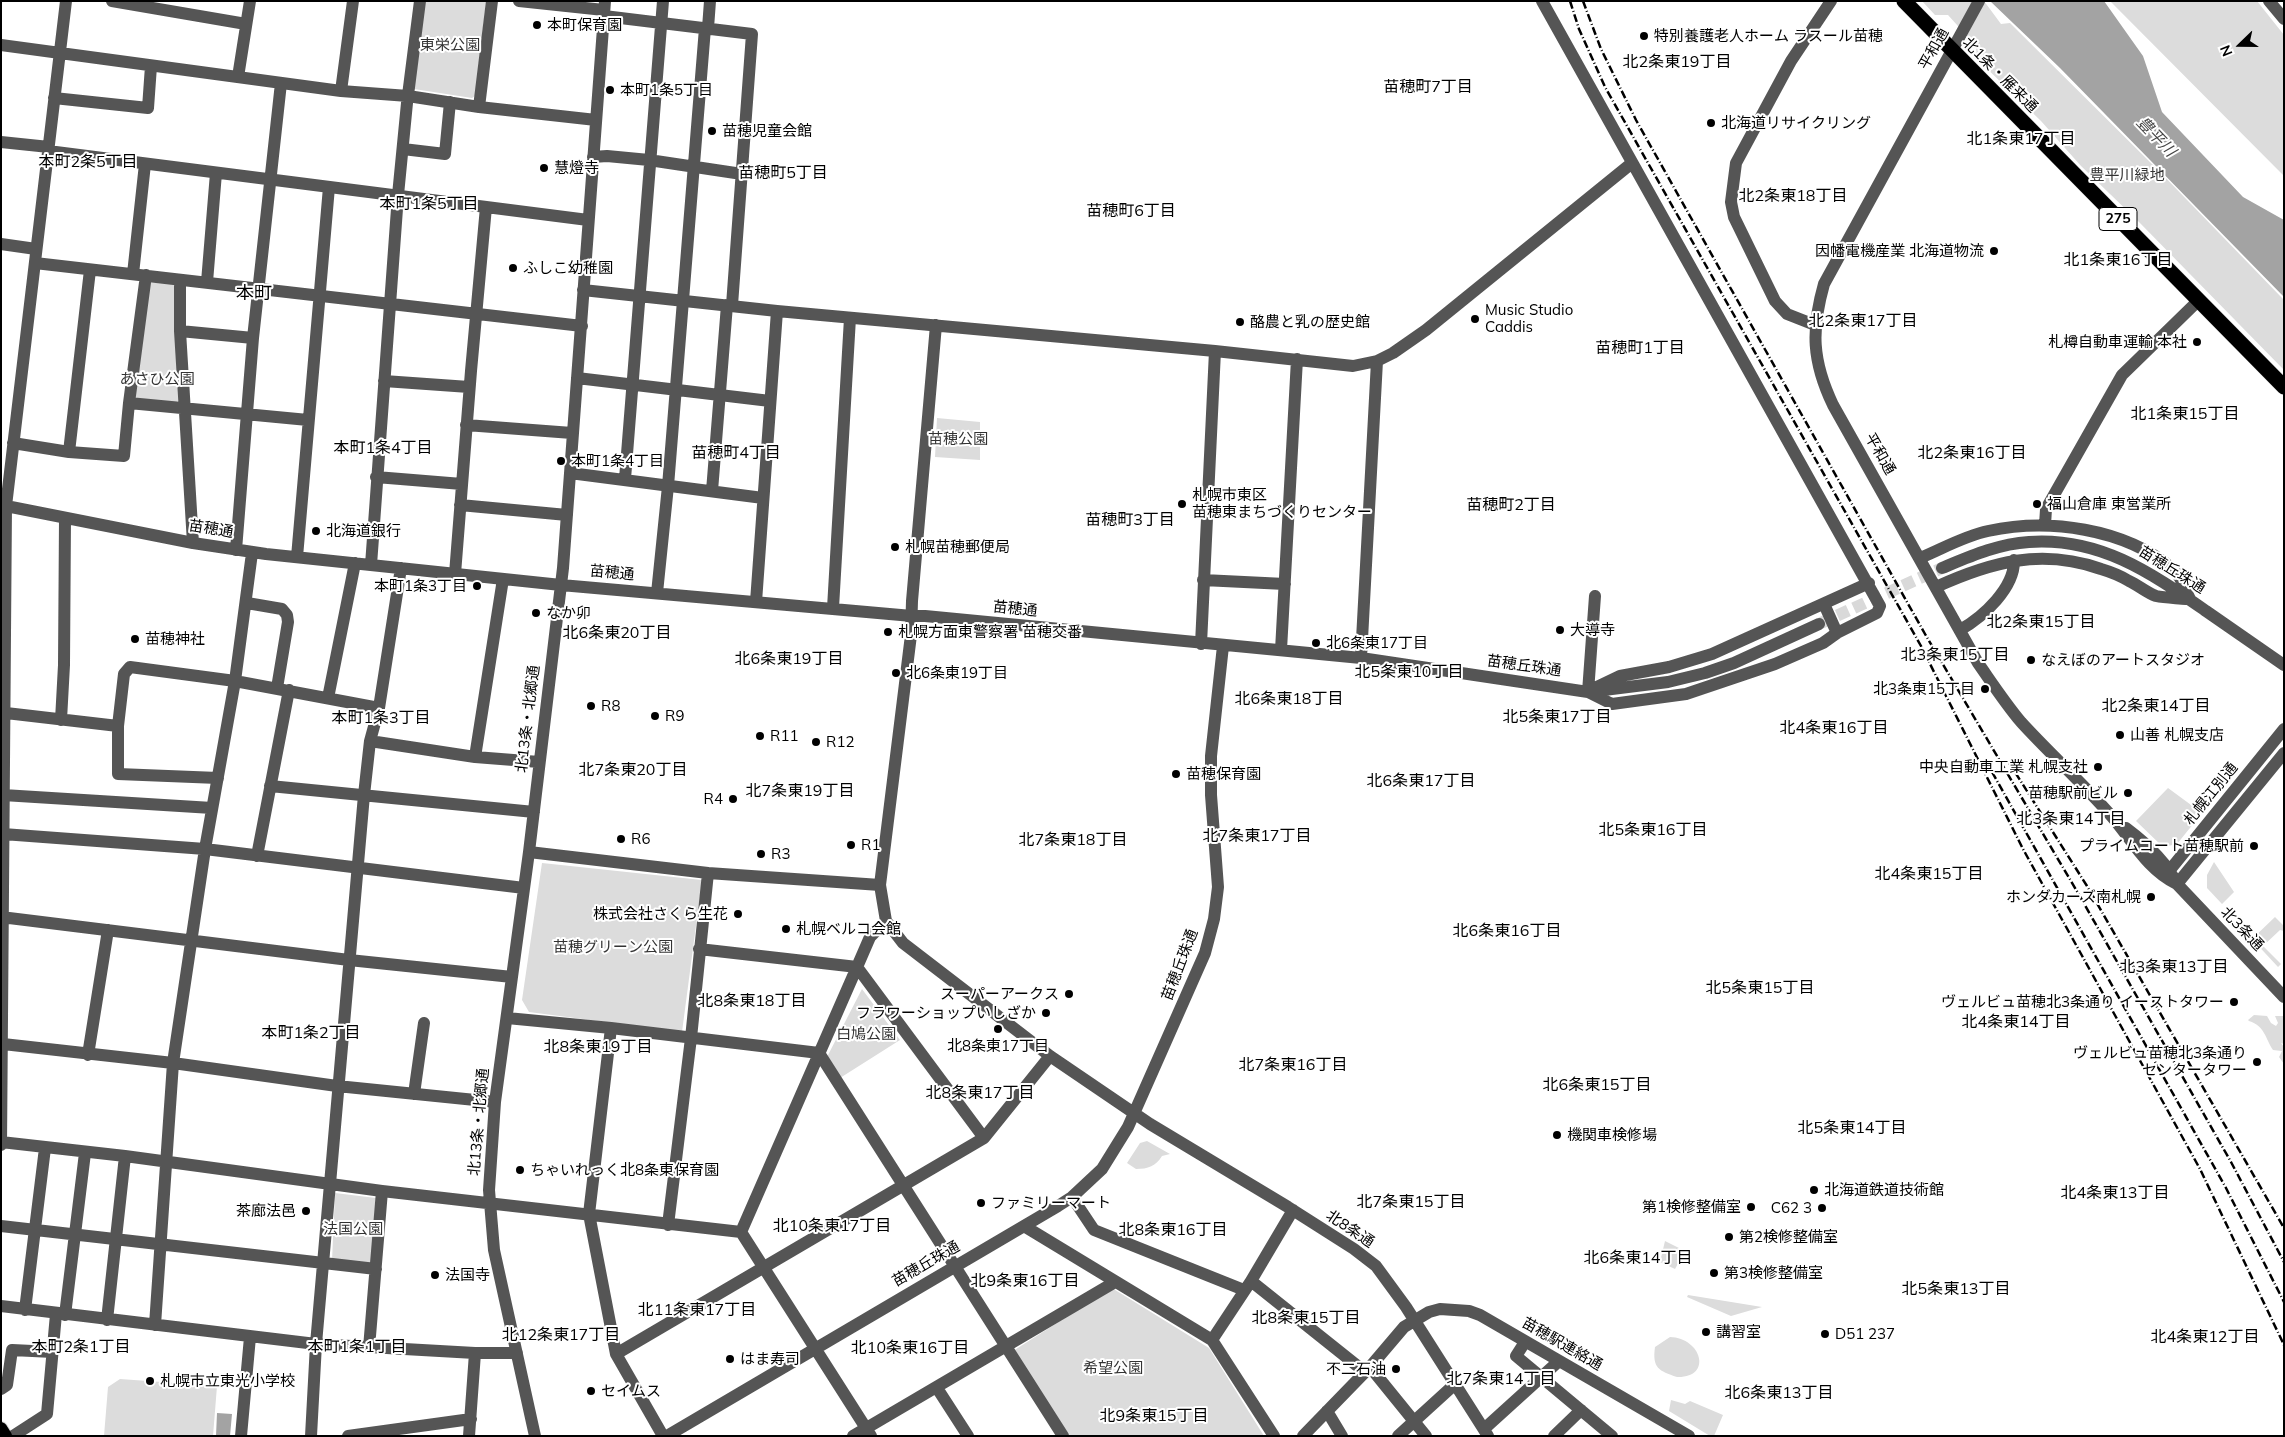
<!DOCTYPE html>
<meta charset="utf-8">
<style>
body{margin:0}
#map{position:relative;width:2285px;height:1437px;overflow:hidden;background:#fff;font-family:Mulish,sans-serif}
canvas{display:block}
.frame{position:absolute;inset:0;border:2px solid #000;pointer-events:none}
.north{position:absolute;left:2215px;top:20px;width:50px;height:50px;-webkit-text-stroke:4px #fff;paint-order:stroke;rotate:248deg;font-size:14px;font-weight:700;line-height:20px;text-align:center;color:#000}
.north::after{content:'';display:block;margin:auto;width:18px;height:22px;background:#000;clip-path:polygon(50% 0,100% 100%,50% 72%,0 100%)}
</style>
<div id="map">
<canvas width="2285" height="1437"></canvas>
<div class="frame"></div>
<div class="north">N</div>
</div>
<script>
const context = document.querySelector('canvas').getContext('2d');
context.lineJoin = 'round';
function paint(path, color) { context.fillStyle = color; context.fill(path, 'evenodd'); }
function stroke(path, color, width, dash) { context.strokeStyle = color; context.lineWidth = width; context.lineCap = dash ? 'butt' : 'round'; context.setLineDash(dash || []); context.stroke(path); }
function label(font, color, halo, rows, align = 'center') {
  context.font = font + ' Mulish,"Noto Sans JP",sans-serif'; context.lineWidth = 4; context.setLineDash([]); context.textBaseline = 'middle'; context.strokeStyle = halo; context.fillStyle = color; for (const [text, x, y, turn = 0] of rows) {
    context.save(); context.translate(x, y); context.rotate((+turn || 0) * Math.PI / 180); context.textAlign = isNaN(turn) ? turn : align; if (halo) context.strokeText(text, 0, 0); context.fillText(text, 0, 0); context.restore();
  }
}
paint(new Path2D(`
 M424,1L486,2L475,96L472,98L414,89Z
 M1922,1H1984L2001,24L2010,23L2160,172L2284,300V370L2139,222L2081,166L2041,121L1977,59L1976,46L1948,15H1935Z
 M2110,1H2257L2284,35V176Z
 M147,282L173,284L175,286L179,400L176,403L135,399Z
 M937,418L980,422V460L935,457Z
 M2168,788L2202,813L2177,844L2163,847L2136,821Z
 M2214,862L2234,892L2222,904L2207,888V875Z
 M542,863L702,880L682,1032L529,1012L522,1000Z
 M2275,917L2284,926V931L2280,930L2263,946L2281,964L2278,967L2252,939Z
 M862,989L900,1040L840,1078L827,1057Z
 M2254,1015L2267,1016L2271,1023L2276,1026L2278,1023L2275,1016H2284V1044L2281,1043L2284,1047V1064L2279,1057L2282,1051L2273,1050C2265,1038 2265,1026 2249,1021L2248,1020Z
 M1147,1141L1170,1154L1162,1156C1156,1166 1148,1169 1136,1169L1127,1163L1140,1143Z
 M335,1193L376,1198L371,1264L332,1261Z
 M1665,1241L1685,1251L1675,1269L1660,1262Z
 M1112,1288L1209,1348L1264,1436H1069L1013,1351Z
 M1688,1295L1762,1307L1731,1316L1687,1297Z
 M1670,1337C1702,1338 1713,1378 1677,1377C1659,1371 1652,1368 1655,1347Z
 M120,1379L217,1386L213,1436H104L108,1387Z
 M1671,1400L1685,1404L1690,1401L1723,1415L1714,1436H1710L1669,1411Z`), '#dcdcdc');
paint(new Path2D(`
 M1990,1H2104L2143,56L2162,112L2243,197L2284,220V297L2060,68Z
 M217,1413L232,1414L230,1436H216Z`), '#a3a3a3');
stroke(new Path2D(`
 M1821,623L1942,568`), '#d9d9d9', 12, [12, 6]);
const major = new Path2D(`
 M1,1428L6,1436`);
const highway = new Path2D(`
 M1904,1L2284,387`);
stroke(major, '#dbdbdb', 14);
stroke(highway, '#dbdbdb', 16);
stroke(new Path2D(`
 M112,1L246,24
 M519,1L604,10
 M1542,1L1880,606L1877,613L1837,633L1823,643L1775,664L1686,694L1612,704L1588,692
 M1979,1L1824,284C1811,330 1812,361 1833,405L1978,663C1992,683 2005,703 2021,722C2051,755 2085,785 2114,819C2133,842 2149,871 2177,884
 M2269,1L2284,19
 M604,16L752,34L732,305
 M708,28L710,1
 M1,45L341,91L408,96L479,107L596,120
 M238,77L250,1
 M341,91L353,1
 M54,98L148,108L151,66
 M479,107L492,1
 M1,142L49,147
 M403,149L445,154L450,102
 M48,151L588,220
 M593,157L607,156L649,160L742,174
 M1,244L36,249
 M35,263L582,326
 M133,274L145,164
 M180,280V331L193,543
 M207,282L216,173
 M583,290L777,311L1215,351L1353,366L1377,361L1393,353L1426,330L1632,163
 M936,325L912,601L911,635L880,885L886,921L903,943L1050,1056L1150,1124L1288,1207L1354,1249L1376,1266L1406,1307L1488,1436
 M1815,325L1787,314L1775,301L1734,217L1731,202L1736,163L1791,61L1831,1
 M180,331L253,338
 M577,378L770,401
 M384,381L469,387
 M129,403L146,275
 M466,425L572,433
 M13,443L69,452L124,456L129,403L308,420
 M69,452L90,270
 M570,473L763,498
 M376,477L462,484
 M625,479L663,1
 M712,491L727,305
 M1,505L193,543L266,554L561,585L912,616H925L1361,658L1588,692L1668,682L1705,673L1734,663L1819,624
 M460,505L567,515
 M2045,525L2046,509L2122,375L2199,300
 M236,550L253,338L281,83
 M297,557L329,187
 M1920,558C1942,549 1964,536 1988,531C2048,518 2124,528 2173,569C2181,576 2185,590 2190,599
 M371,565L398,195L407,103L420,1
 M1942,568C1971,556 1998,544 2029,542C2100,537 2151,573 2206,611C2232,629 2258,647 2284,665
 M455,574L471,371L486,207
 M1203,580L1285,584
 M1936,587C1991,562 2041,548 2101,569C2111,572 2121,576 2129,581C2138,585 2147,593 2156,596C2165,598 2177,598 2186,599
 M657,593L668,486L705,28
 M756,602L777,311
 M247,603L282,609L287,615L288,622L277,688
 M1824,604L1837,633
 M833,608L850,318
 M1960,630C1983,617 2015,588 2014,560
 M1201,644L1215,351
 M1281,650L1297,359
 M1361,658L1377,361
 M1597,687L1620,676L1669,667L1712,654L1869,583
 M1588,692L1595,596
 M328,698L355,563
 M6,713L118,726L124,674L130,667L235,681L379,708
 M61,720L64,665L65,518
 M118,726V774L218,778
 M370,741L475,757L539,762
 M475,757L503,579
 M270,786L534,812
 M3,795L212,808
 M2126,828C2146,843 2166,861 2177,884L2284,997
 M3,834L205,849L524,888
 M529,852L708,873L691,1038L668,1225
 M257,856L289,690
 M708,873L880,885
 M2165,876L2284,729
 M2177,884L2284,753
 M1,917L349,960L512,977
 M699,949L857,967L984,1138
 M507,1018L611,1028L819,1053L1063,1436
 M611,1028L589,1214L616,1354L663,1436
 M3,1044L173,1063L337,1086L495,1102
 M88,1055L108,930
 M414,1094L424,1023
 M1,1142L125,1156L382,1191L741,1232
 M1,1145L6,506L66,1
 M1072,1197L1094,1230L1244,1290
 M1,1226L376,1269
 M1024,1226L1212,1340L1274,1436
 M741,1232L857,967L870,937L886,921
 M741,1232L871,1436
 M1251,1281L1365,1372
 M1,1306L316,1344L475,1353H517
 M25,1310L45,1148
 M65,1315L85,1153
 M107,1320L125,1156
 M155,1325L173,1063L205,849L235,681L252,553
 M1212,1340L1251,1281L1293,1210
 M1525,1342L1516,1356L1612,1436
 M369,1348L382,1191
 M616,1354L984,1138L1050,1056
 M1370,1367L1426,1436
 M937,1388L968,1436
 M1,1389L7,1385L12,1350L53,1352
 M1327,1411L1342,1436
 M1484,1429L1559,1361
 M13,1436L47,1414L56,1314
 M241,1436L250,1337
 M311,1436L316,1344L364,795L370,741L379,708L401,568
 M348,1436L471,1419
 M469,1436L475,1353
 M535,1436L494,1250L489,1190L495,1102L529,852L563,568L605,1
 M667,1436L1058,1206L1072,1197L1102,1169L1128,1127L1205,953L1214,919L1218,887L1211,795V756L1223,646
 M853,1436L1115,1282
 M1303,1436L1370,1367L1404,1327L1429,1312L1440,1309L1469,1311L1480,1315L1689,1436
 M1398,1436L1455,1384
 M1554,1436L1581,1410`), '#555', 12);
stroke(major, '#000', 12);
stroke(highway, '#000', 15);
stroke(new Path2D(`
 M1570,1L1579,29L1605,87L1921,646L2023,849L2200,1169L2284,1345
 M1583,1L1601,49L1636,120L1925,634L2078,893L2231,1162L2284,1262
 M2008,761L2087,886L2284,1228
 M1992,772L2226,1188L2284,1302`), '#000', 2.5, [8, 2.5, 1, 2.5]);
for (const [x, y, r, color] of [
 [537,25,5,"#000"],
 [1644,36,5,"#000"],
 [610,90,5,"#000"],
 [1711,123,5,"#000"],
 [712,131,5,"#000"],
 [544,168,5,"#000"],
 [1994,251,5,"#000"],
 [513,268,5,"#000"],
 [1475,319,5,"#000"],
 [1240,322,5,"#000"],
 [2197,342,5,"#000"],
 [561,461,5,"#000"],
 [1182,504,5,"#000"],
 [2037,504,5,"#000"],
 [316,531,5,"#000"],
 [895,547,5,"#000"],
 [477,586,5,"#000"],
 [536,613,5,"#000"],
 [1560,630,5,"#000"],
 [888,632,5,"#000"],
 [135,639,5,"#000"],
 [1316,643,5,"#000"],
 [2031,660,5,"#000"],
 [896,673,5,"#000"],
 [1985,689,5,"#000"],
 [591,706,5,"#000"],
 [655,716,5,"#000"],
 [2120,735,5,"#000"],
 [760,736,5,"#000"],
 [816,742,5,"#000"],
 [2098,767,5,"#000"],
 [1176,774,5,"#000"],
 [2128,793,5,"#000"],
 [733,799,5,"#000"],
 [621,839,5,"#000"],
 [851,845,5,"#000"],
 [2254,846,5,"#000"],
 [761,854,5,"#000"],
 [2151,897,5,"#000"],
 [738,914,5,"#000"],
 [786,929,5,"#000"],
 [1069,994,5,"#000"],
 [2234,1002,5,"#000"],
 [1046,1013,5,"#000"],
 [998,1029,5,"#000"],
 [2257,1062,5,"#000"],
 [1557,1135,5,"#000"],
 [520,1170,5,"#000"],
 [1814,1190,5,"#000"],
 [981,1203,5,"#000"],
 [1751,1207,5,"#000"],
 [1822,1208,5,"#000"],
 [306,1211,5,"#000"],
 [1729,1237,5,"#000"],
 [1714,1273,5,"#000"],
 [435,1275,5,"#000"],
 [1706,1332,5,"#000"],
 [1825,1334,5,"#000"],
 [730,1359,5,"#000"],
 [1396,1369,5,"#000"],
 [150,1381,5,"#000"],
 [591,1391,5,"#000"]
]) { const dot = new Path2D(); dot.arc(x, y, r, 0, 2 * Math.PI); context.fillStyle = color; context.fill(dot); stroke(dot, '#fff', 2); }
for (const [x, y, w] of [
 [2118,219,38]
]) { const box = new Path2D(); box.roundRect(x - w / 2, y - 11.5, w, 23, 4); context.fillStyle = '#fff'; context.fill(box); stroke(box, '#000', 1); }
label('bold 14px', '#000', null, [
 ["275",2118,219]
]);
label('15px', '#000', '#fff', [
 ["本町保育園",547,25],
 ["特別養護老人ホーム ラスール苗穂",1654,36],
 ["本町1条5丁目",620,90],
 ["北海道リサイクリング",1721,123],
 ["苗穂児童会館",722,131],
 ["慧燈寺",554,168],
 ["因幡電機産業 北海道物流",1984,251,"right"],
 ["ふしこ幼稚園",523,268],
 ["Music Studio",1485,310],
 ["Caddis",1485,327],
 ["酪農と乳の歴史館",1250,322],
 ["札樽自動車運輸 本社",2187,342,"right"],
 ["本町1条4丁目",571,461],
 ["札幌市東区",1192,495],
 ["苗穂東まちづくりセンター",1192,512],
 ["福山倉庫 東営業所",2047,504],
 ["北海道銀行",326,531],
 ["札幌苗穂郵便局",905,547],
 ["本町1条3丁目",467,586,"right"],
 ["なか卯",546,613],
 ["大導寺",1570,630],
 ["札幌方面東警察署 苗穂交番",898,632],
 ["苗穂神社",145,639],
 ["北6条東17丁目",1326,643],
 ["なえぼのアートスタジオ",2041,660],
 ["北6条東19丁目",906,673],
 ["北3条東15丁目",1975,689,"right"],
 ["R8",601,706],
 ["R9",665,716],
 ["山善 札幌支店",2130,735],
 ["R11",770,736],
 ["R12",826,742],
 ["中央自動車工業 札幌支社",2088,767,"right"],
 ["苗穂保育園",1186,774],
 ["苗穂駅前ビル",2118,793,"right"],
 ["R4",723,799,"right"],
 ["R6",631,839],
 ["R1",861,845],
 ["プライムコート苗穂駅前",2244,846,"right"],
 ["R3",771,854],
 ["ホンダカーズ南札幌",2141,897,"right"],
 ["株式会社さくら生花",728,914,"right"],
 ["札幌ベルコ会館",796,929],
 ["スーパーアークス",1059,994,"right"],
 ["ヴェルビュ苗穂北3条通り イーストタワー",2224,1002,"right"],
 ["フラワーショップいしざか",1036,1013,"right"],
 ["北8条東17丁目",998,1046,"center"],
 ["ヴェルビュ苗穂北3条通り",2247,1053,"right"],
 ["センタータワー",2247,1070,"right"],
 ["機関車検修場",1567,1135],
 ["ちゃいれっく北8条東保育園",530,1170],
 ["北海道鉄道技術館",1824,1190],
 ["ファミリーマート",991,1203],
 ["第1検修整備室",1741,1207,"right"],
 ["C62 3",1812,1208,"right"],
 ["茶廊法邑",296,1211,"right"],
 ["第2検修整備室",1739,1237],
 ["第3検修整備室",1724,1273],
 ["法国寺",445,1275],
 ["講習室",1716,1332],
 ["D51 237",1835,1334],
 ["はま寿司",740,1359],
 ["不二石油",1386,1369,"right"],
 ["札幌市立東光小学校",160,1381],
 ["セイムス",601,1391]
], 'left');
label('15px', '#333', '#fff', [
 ["東栄公園",450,45],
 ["豊平川緑地",2127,175],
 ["あさひ公園",157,379],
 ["苗穂公園",958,439],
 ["苗穂グリーン公園",613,947],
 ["白鳩公園",866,1034],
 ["法国公園",353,1229],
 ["希望公園",1113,1368]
]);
label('15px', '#000', '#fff', [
 ["平和通",1934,49,-61],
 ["北1条・雁来通",2000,75,45],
 ["平和通",1880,454,60],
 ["苗穂通",211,529,9],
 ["苗穂丘珠通",2172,570,32],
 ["苗穂通",612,573,5],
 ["苗穂通",1015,609,6],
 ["苗穂丘珠通",1524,666,8],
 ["北13条・北郷通",528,719,-83],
 ["札幌江別通",2211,794,-51],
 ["北3条通",2242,929,46],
 ["苗穂丘珠通",1180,965,-69],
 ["北13条・北郷通",479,1122,-85],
 ["北8条通",1350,1229,34],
 ["苗穂丘珠通",926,1264,-30],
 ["苗穂駅連絡通",1562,1344,30]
]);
label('16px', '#000', '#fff', [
 ["北2条東19丁目",1677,62],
 ["苗穂町7丁目",1428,87],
 ["北1条東17丁目",2021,139],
 ["本町2条5丁目",88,162],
 ["苗穂町5丁目",783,173],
 ["北2条東18丁目",1793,196],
 ["本町1条5丁目",429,204],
 ["苗穂町6丁目",1131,211],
 ["北1条東16丁目",2118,260],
 ["北2条東17丁目",1863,321],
 ["苗穂町1丁目",1640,348],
 ["北1条東15丁目",2185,414],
 ["本町1条4丁目",383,448],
 ["苗穂町4丁目",736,453],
 ["北2条東16丁目",1972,453],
 ["苗穂町2丁目",1511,505],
 ["苗穂町3丁目",1130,520],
 ["北2条東15丁目",2041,622],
 ["北6条東20丁目",617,633],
 ["北3条東15丁目",1955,655],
 ["北6条東19丁目",789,659],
 ["北5条東10丁目",1409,672],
 ["北6条東18丁目",1289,699],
 ["北2条東14丁目",2156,706],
 ["北5条東17丁目",1557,717],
 ["本町1条3丁目",381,718],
 ["北4条東16丁目",1834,728],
 ["北7条東20丁目",633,770],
 ["北6条東17丁目",1421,781],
 ["北7条東19丁目",800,791],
 ["北3条東14丁目",2071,819],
 ["北5条東16丁目",1653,830],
 ["北7条東17丁目",1257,836],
 ["北7条東18丁目",1073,840],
 ["北4条東15丁目",1929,874],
 ["北6条東16丁目",1507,931],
 ["北3条東13丁目",2174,967],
 ["北5条東15丁目",1760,988],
 ["北8条東18丁目",752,1001],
 ["北4条東14丁目",2016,1022],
 ["本町1条2丁目",311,1033],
 ["北8条東19丁目",598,1047],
 ["北7条東16丁目",1293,1065],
 ["北6条東15丁目",1597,1085],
 ["北8条東17丁目",980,1093],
 ["北5条東14丁目",1852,1128],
 ["北4条東13丁目",2115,1193],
 ["北7条東15丁目",1411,1202],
 ["北10条東17丁目",832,1226],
 ["北8条東16丁目",1173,1230],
 ["北6条東14丁目",1638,1258],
 ["北9条東16丁目",1025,1281],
 ["北5条東13丁目",1956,1289],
 ["北11条東17丁目",697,1310],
 ["北8条東15丁目",1306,1318],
 ["北12条東17丁目",561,1335],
 ["北4条東12丁目",2205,1337],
 ["本町2条1丁目",81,1347],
 ["本町1条1丁目",357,1347],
 ["北10条東16丁目",910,1348],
 ["北7条東14丁目",1501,1379],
 ["北6条東13丁目",1779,1393],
 ["北9条東15丁目",1154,1416]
]);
label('italic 16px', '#444', '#fff', [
 ["豊平川",2156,137,46]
]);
label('18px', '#000', '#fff', [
 ["本町",254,294]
]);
</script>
